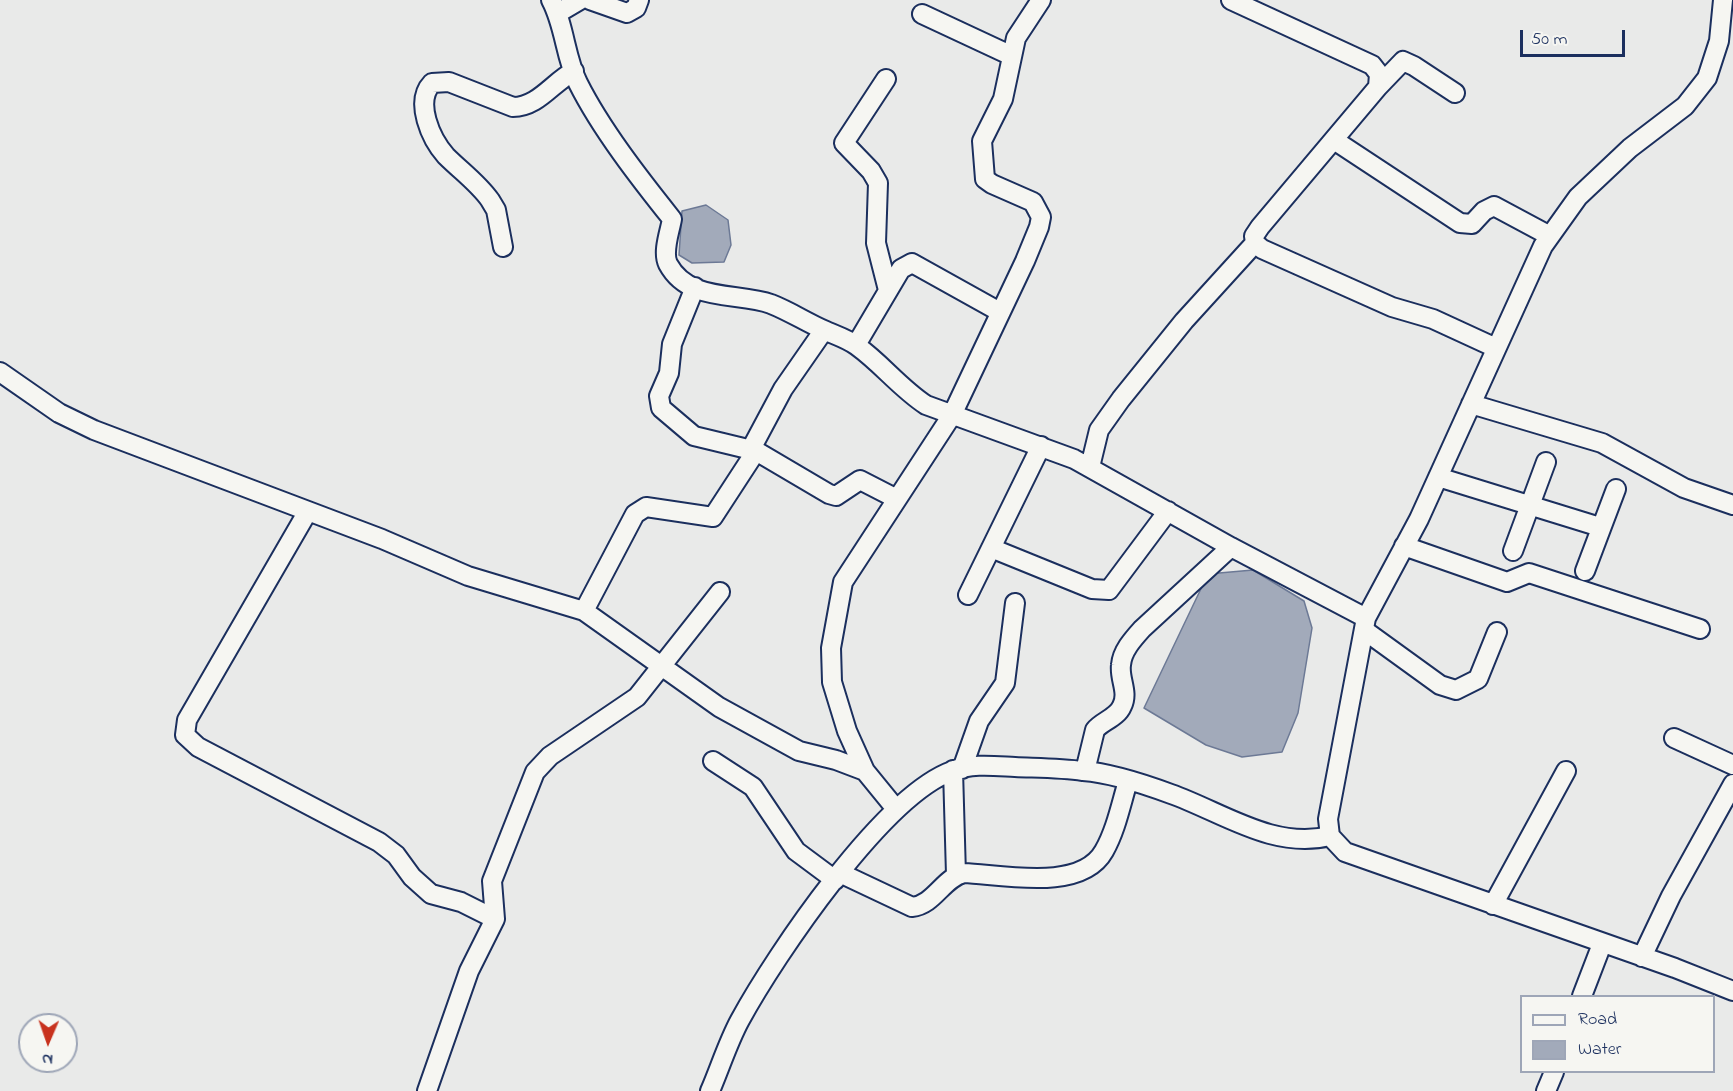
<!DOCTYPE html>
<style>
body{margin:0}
#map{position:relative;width:1733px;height:1091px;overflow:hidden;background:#e9eae9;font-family:"Indie Flower",sans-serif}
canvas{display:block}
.legend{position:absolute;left:1520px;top:995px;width:195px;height:78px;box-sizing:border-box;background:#f6f6f2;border:2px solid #9ea6b7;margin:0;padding:8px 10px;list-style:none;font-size:18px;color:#1b2f5e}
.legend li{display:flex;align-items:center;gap:12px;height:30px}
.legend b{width:30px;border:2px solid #9ea6b7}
.north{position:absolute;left:18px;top:1013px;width:60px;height:60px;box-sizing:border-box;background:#f6f6f2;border:2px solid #9ea6b7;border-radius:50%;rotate:182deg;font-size:16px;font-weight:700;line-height:24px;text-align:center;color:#1b2f5e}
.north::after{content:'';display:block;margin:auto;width:21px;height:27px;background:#c8321e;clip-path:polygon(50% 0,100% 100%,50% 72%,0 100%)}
.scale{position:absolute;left:1520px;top:30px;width:105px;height:27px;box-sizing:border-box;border:3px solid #1b2f5e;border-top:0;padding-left:8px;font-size:18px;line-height:21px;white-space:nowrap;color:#1b2f5e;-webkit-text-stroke:4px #f6f6f2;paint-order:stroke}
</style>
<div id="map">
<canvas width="1733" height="1091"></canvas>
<ul class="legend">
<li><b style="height:8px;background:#f6f6f2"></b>Road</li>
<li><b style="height:16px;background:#a2aaba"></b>Water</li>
</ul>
<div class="north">N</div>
<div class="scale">50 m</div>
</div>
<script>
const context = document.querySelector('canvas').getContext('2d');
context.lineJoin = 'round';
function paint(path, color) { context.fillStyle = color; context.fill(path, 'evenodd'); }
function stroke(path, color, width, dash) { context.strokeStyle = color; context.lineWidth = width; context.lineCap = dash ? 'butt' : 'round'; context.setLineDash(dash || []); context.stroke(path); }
const water = new Path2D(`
 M706,205L728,220L731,245L724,262L692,263L679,255L682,211Z
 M1253,570L1304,601L1312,628L1298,713L1282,752L1242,757L1206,745L1144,708L1208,574Z`);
paint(water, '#a2aaba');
stroke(water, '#6c7995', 1.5);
const minor = new Path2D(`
 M551,0C565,26 565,57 578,83C601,129 640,179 672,219C670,231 662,252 668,264C689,303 738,292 771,304C789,311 806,322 824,330C835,335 848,339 857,346C882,364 900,388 926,405L1074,459L1231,547L1366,618
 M590,0L627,13L636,8L639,0
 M1231,0L1372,65L1379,74L1378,87L1260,227L1254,236L1255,243L1262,249L1392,307L1433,319L1496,348
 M1723,0L1719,41L1707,78L1685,106L1630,148L1578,197L1543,246L1419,519L1366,618L1328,819L1330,836L1345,852L1675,968L1733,991
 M558,13L580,0
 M922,14L1012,56
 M886,79L844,143L871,171L878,183L876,243L888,290
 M1378,87L1403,61L1414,66L1455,93
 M1334,140L1460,223L1472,224L1484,211L1494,206L1550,236
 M503,247L496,210L490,200C478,183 461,171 446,156C431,139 414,102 432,83L449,82L513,107C538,107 552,83 574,71
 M695,287L672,344L669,373L659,396L661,408L694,436L756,451L829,494L836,496L860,480L897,499
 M856,345L901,269L912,263L1000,312
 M0,372L59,413L94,430L382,539L468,576L584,611L719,707L799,751L836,760L865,771L896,809
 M1471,404L1602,443L1684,488L1733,505
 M751,449L783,389L824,330
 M1090,467L1099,430L1121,399L1184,321L1255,243
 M1438,477L1600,527
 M308,511L187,720L185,735L198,747L379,842L396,855L412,877L431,894L461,902L495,919
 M1404,546L1507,582L1529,573L1700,629
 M991,548L1092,589L1109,590L1168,511
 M1513,551L1546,462
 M1585,571L1616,489
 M968,595L1041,446
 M584,611L635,514L646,507L713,517L756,451
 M1364,630L1440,685L1456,690L1478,679L1497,632
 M1674,738L1733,765
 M713,761L753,787L796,851L835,880
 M962,769L979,721L1005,683L1015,603
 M953,770L956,875
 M865,771L847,731L832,682L831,648L843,582L952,415L1025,261L1039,227L1041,217L1033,202L992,184L985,179L982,141L1003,99L1016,38L1041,0
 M1085,771L1095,730C1102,721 1117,718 1122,706C1129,692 1119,679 1121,665C1122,651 1133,639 1142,629L1231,547
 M840,873L912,907C934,905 943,878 964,873C1004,875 1081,892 1104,851C1116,830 1121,804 1128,781
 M1493,905L1566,771
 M1642,957L1671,896L1733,784
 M1582,996L1602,944
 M427,1091L469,971L495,919L492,881L535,772L550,756L637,697L720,592
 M710,1091C720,1068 728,1042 740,1020C776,954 883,796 952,771C972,763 995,766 1015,767C1038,768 1061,768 1083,771C1112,773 1144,784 1171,794C1222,812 1273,850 1330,836
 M1546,1091L1554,1072`);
stroke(minor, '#1b2f5e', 22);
stroke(minor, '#f6f6f2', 18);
</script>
